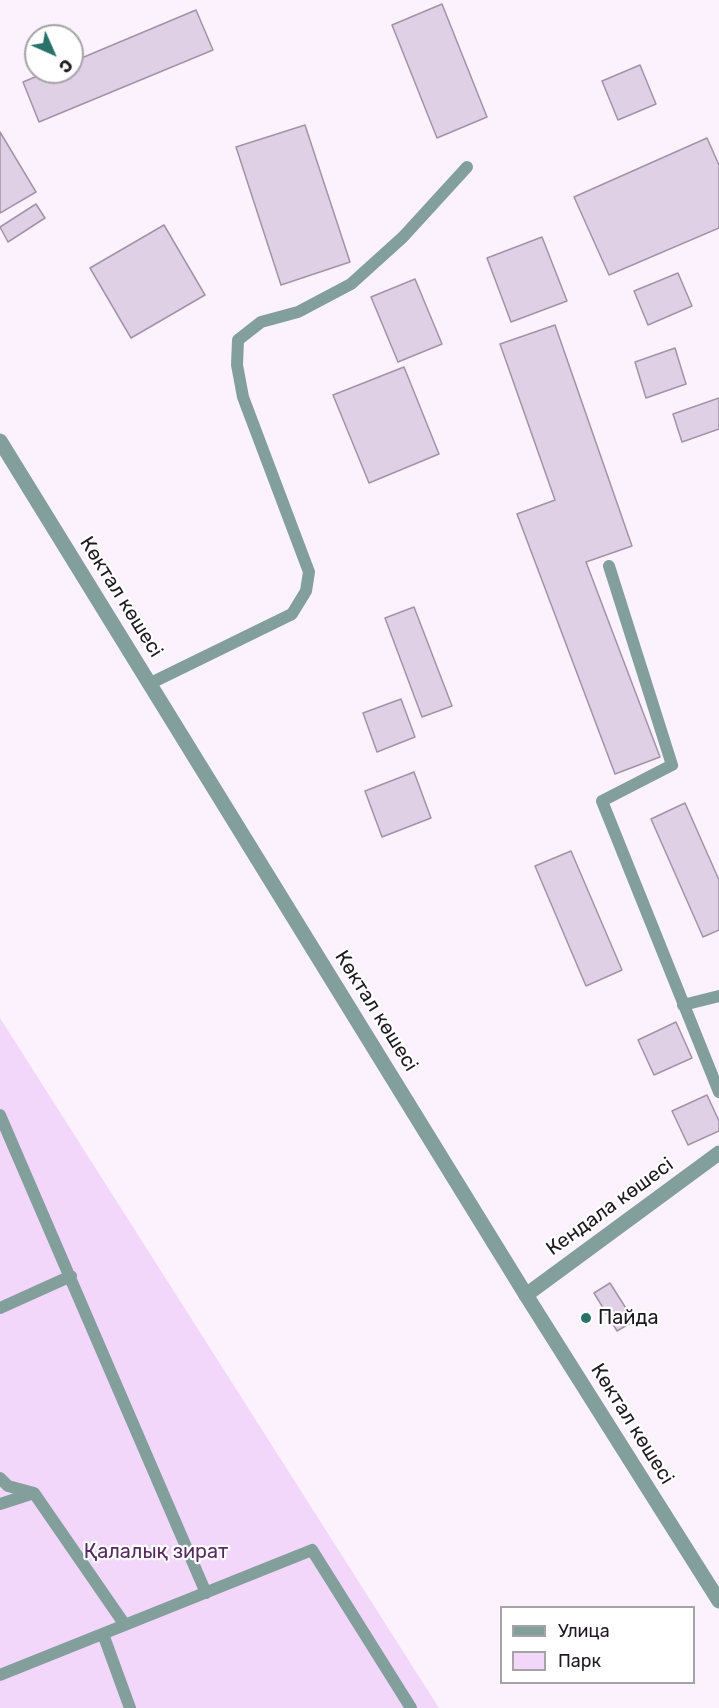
<!DOCTYPE html>
<meta charset="utf-8">
<style>
body{margin:0}
#map{position:relative;width:719px;height:1708px;overflow:hidden;background:#fbf2fe;font-family:Rubik,sans-serif}
canvas{display:block}
.legend{position:absolute;left:500px;top:1606px;width:195px;height:78px;box-sizing:border-box;background:#fff;border:2px solid #a5a3a6;margin:0;padding:8px 10px;list-style:none;font-size:18px;color:#1e1920}
.legend li{display:flex;align-items:center;gap:12px;height:30px}
.legend b{width:30px;border:2px solid #a5a3a6}
.north{position:absolute;left:24px;top:24px;width:60px;height:60px;box-sizing:border-box;background:#fff;border:2px solid #a5a3a6;border-radius:50%;rotate:135deg;font-size:16px;font-weight:700;line-height:24px;text-align:center;color:#1e1920}
.north::after{content:'';display:block;margin:auto;width:21px;height:27px;background:#29726a;clip-path:polygon(50% 0,100% 100%,50% 72%,0 100%)}
</style>
<div id="map">
<canvas width="719" height="1708"></canvas>
<ul class="legend">
<li><b style="height:8px;background:#829f9b"></b>Улица</li>
<li><b style="height:16px;background:#f2d7fb"></b>Парк</li>
</ul>
<div class="north">С</div>
</div>
<script>
const context = document.querySelector('canvas').getContext('2d');
context.lineJoin = 'round';
function paint(path, color) { context.fillStyle = color; context.fill(path, 'evenodd'); }
function stroke(path, color, width, dash) { context.strokeStyle = color; context.lineWidth = width; context.lineCap = dash ? 'butt' : 'round'; context.setLineDash(dash || []); context.stroke(path); }
function label(font, color, halo, rows, align = 'center') {
  context.font = font + ' Rubik,sans-serif'; context.lineWidth = 4.5; context.setLineDash([]); context.textBaseline = 'middle'; context.strokeStyle = halo; context.fillStyle = color; for (const [text, x, y, turn = 0] of rows) {
    context.save(); context.translate(x, y); context.rotate((+turn || 0) * Math.PI / 180); context.textAlign = isNaN(turn) ? turn : align; if (halo) context.strokeText(text, 0, 0); context.fillText(text, 0, 0); context.restore();
  }
}
paint(new Path2D(`
 M0,1018L439,1708H0Z`), '#f2d7fb');
const building = new Path2D(`
 M442,4L487,117L437,138L392,25Z
 M196,10L213,50L39,122L23,82L47,72H72V62Z
 M640,65L656,104L618,120L602,81Z
 M305,125L350,262L281,285L236,147Z
 M0,132L36,192L0,213Z
 M707,138L719,165V228L609,275L574,197Z
 M36,204L45,218L8,242L0,227Z
 M164,225L205,295L131,338L90,268Z
 M542,237L567,301L511,322L487,258Z
 M678,273L692,306L648,325L634,291Z
 M415,279L442,344L398,362L371,297Z
 M555,325L632,546L586,562L660,757L615,774L517,514L555,500L500,344Z
 M675,348L686,384L646,398L635,362Z
 M404,367L439,454L369,483L333,395Z
 M719,398V429L682,442L673,414Z
 M414,607L452,706L422,717L385,618Z
 M401,699L415,737L377,752L363,713Z
 M414,772L431,818L382,837L365,791Z
 M685,803L719,880V930L703,937L651,819Z
 M571,851L622,970L586,986L535,866Z
 M676,1022L692,1058L654,1075L638,1040Z
 M707,1095L719,1121V1131L688,1145L672,1111Z
 M610,1283L634,1321L617,1331L594,1293Z`);
paint(building, '#dfd0e5');
stroke(building, '#a293a7', 1.5);
stroke(new Path2D(`
 M609,566L672,765L602,801L719,1092
 M151,683L292,614L306,591L309,572L243,397L237,365L238,340L261,322L298,312L351,284L403,237L467,167
 M683,1005L719,996
 M0,1115L206,1593
 M0,1308L71,1276
 M0,1478L8,1486L34,1493L125,1625
 M0,1504L34,1493
 M103,1634L130,1708
 M0,1675L312,1550L411,1708`), '#829f9b', 12);
stroke(new Path2D(`
 M526,1295L719,1153`), '#829f9b', 15);
stroke(new Path2D(`
 M0,441L526,1295L719,1601`), '#829f9b', 15);
for (const [x, y, r, color] of [
 [586,1318,6,"#29726a"]
]) { const dot = new Path2D(); dot.arc(x, y, r, 0, 2 * Math.PI); context.fillStyle = color; context.fill(dot); stroke(dot, '#fff', 2); }
label('20px', '#1e1920', '#fff', [
 ["Көктал көшесі",121,597,58],
 ["Көктал көшесі",376,1011,58],
 ["Кендала көшесі",610,1207,-36],
 ["Көктал көшесі",632,1424,58]
]);
label('20px', '#1e1920', '#fff', [
 ["Пайда",598,1318]
], 'left');
label('20px', '#552b62', '#fff', [
 ["Қалалық зират",156,1552]
]);
</script>
